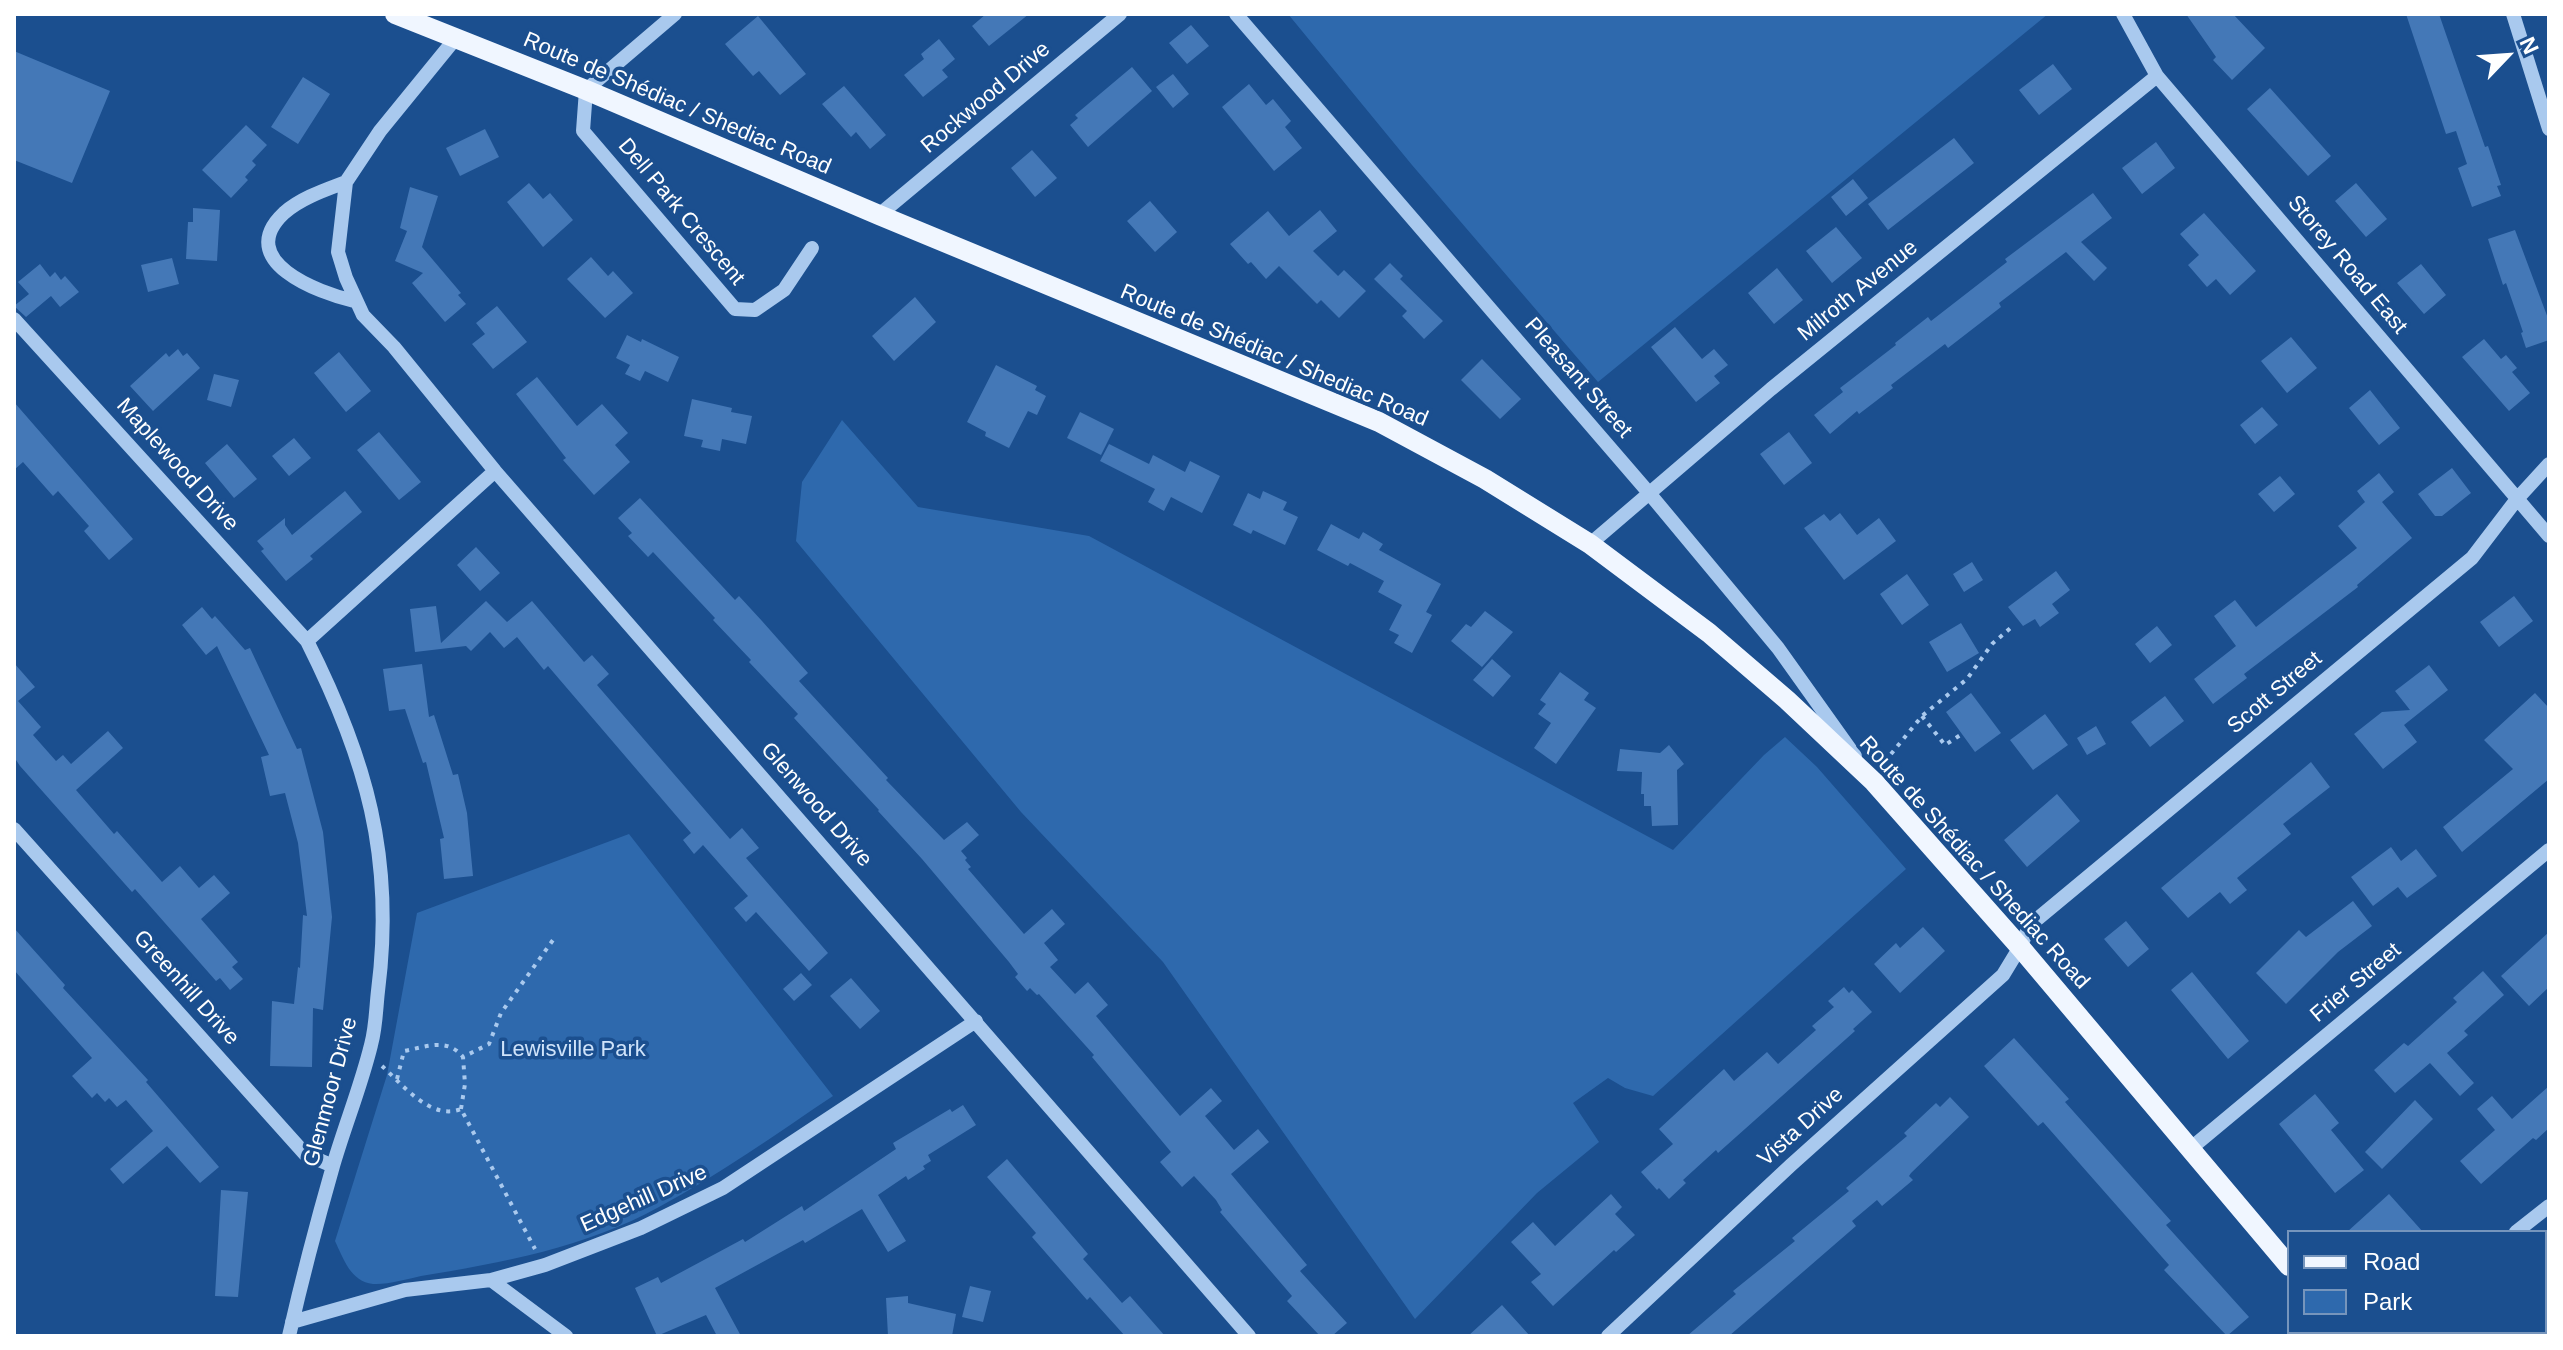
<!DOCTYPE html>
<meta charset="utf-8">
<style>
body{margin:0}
#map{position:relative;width:2563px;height:1350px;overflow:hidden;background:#1b4f8f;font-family:Helvetica,sans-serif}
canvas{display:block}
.frame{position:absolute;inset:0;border:16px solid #fff;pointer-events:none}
.legend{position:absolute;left:2287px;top:1230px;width:260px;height:104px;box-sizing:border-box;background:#1b4f8f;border:2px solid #7695bc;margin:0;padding:10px 14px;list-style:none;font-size:24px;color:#fff}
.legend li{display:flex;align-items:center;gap:16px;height:40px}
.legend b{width:40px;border:2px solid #7695bc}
.north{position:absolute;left:2467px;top:16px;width:80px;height:80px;-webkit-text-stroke:6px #1b4f8f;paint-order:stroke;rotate:65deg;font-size:22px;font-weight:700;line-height:32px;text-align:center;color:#fff}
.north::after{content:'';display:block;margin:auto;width:28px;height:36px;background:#fff;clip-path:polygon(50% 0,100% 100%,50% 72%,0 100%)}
</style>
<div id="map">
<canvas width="2563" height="1350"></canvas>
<div class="frame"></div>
<ul class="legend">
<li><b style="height:10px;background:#f0f6ff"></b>Road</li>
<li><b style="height:22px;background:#2e69ad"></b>Park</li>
</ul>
<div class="north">N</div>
</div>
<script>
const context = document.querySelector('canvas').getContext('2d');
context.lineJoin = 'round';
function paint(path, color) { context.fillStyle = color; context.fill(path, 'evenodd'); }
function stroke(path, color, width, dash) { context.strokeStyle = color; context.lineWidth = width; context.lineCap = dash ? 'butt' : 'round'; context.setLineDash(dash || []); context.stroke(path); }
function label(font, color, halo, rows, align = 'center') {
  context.font = font + ' Helvetica,sans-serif'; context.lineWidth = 7; context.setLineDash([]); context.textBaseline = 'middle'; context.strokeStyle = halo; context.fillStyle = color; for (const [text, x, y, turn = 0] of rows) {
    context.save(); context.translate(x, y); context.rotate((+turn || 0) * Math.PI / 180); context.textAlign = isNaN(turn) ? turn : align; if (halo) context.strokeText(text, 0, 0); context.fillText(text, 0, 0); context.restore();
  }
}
paint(new Path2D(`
 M1288,14H2048L1598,382L1412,165Z
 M842,420L918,507L1089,536L1673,850L1764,755L1785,737L1817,767L1906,869L1653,1096L1625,1088L1608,1078L1573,1103L1599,1142L1537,1193L1415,1319L1163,962L1021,812L796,541L802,482Z
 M629,834L833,1096C776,1134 719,1175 659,1207C587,1247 501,1263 421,1276C407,1279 387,1285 373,1284C351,1282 343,1258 335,1241L387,1075L417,913Z`), '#2e69ad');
paint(new Path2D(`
 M986,14H1029L989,46L972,26Z
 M2186,14H2233L2265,48L2232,80L2213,60L2216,57Z
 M2406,14H2439L2485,147L2488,146L2501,185L2497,186L2501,196L2472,207L2458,168L2467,164L2456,131L2446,134Z
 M758,16L806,74L780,95L759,71L753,76L725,44Z
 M1191,25L1209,46L1187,64L1169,43Z
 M939,39L955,59L942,70L948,77L923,97L904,75L924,59L921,54Z
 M14,51L110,91L72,183L14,160Z
 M2053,64L2072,89L2039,115L2019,90Z
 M1132,67L1152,91L1088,147L1070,125L1078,118L1075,115Z
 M1173,74L1189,94L1173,108L1156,87Z
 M303,77L330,94L298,144L271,127Z
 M1249,84L1266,105L1273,99L1291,121L1285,127L1302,148L1274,171L1222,107Z
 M844,86L886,135L870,149L856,132L851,137L822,104Z
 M2270,88L2331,156L2308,176L2247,109Z
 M246,125L267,145L252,161L256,165L245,177L248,180L231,198L202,170Z
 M485,129L499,157L460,176L446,148Z
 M1954,138L1974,163L1888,230L1868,204Z
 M2156,142L2175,168L2142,194L2122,168Z
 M1032,150L1057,178L1035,197L1011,168Z
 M1853,179L1868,198L1846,216L1831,197Z
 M529,183L543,199L550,193L573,220L543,247L507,202Z
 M2356,183L2387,219L2366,237L2335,201Z
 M410,187L438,196L422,247L461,293L458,295L466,304L445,322L412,283L423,273L395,261L407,231L400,228Z
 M2093,193L2112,218L2081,242L2107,268L2094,281L2066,252L1999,303L2001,307L1948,348L1945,344L1891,385L1893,388L1859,414L1857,411L1830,434L1814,415L1843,392L1840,388L1896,345L1895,343L1928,317L1931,321L2007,262L2005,259Z
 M1150,201L1177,232L1155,252L1127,221Z
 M193,208L220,210L217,261L186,259L188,222H193Z
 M1320,210L1337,231L1313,251L1338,276L1344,270L1366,291L1339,318L1321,300L1317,304L1279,266L1266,279L1251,262L1248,264L1230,244L1268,211L1289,236Z
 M2204,213L2256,271L2230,295L2216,279L2207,287L2188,265L2199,255L2180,234Z
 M1836,227L1862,258L1832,283L1806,251Z
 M2515,230L2549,321V340L2526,348L2521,333L2523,332L2506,283L2503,285L2488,239Z
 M591,257L608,276L613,271L633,293L605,318L567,279Z
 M172,258L179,284L148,292L141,265Z
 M1390,263L1403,276L1400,279L1443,321L1424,339L1402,316L1407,311L1374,279Z
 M40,264L50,277L55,272L61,280L65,276L79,292L60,307L51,296L26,317L14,306L29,294L18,282Z
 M2421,264L2446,295L2424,314L2397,283Z
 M1777,268L1803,300L1774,324L1748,293Z
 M915,297L936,322L894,361L872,336Z
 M497,306L527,342L493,369L472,344L485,334L476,323Z
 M1675,327L1702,359L1714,349L1728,365L1714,376L1720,383L1696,402L1651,347Z
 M627,335L641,342L642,339L679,357L668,382L645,371L640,381L625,374L630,365L616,358Z
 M2291,337L2317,368L2287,393L2261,361Z
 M2484,339L2501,359L2506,355L2517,368L2512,372L2530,393L2509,411L2462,357Z
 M178,349L183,356L187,353L200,368L153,411L130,386L166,353L169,357Z
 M339,352L371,391L346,412L314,373Z
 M1482,359L1521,399L1500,419L1461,380Z
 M996,365L1037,386L1035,390L1046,396L1037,415L1028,411L1009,448L985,436L986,432L967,422Z
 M214,374L239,380L231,407L207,400Z
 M537,377L577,426L602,404L628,433L615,445L630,462L594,495L563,460L566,458L516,394Z
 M2370,390L2400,428L2379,445L2349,408Z
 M692,399L732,408L731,412L752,416L746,444L722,439L720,451L701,447L703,440L684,436Z
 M14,402L133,539L109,560L84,531L89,526L58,491L53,496L23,462L14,470Z
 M2262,407L2278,425L2255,444L2240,425Z
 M1080,412L1114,429L1101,455L1067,438Z
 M379,432L421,482L399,500L357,450Z
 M1789,432L1812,463L1784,485L1760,454Z
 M294,438L311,458L289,476L272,456Z
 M227,444L257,479L234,498L205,463Z
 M1109,444L1149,464L1153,455L1185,472L1190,461L1220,476L1202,513L1171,497L1164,511L1148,502L1155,489L1100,461Z
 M2452,468L2471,493L2442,516H2435L2418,494Z
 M2379,473L2394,492L2382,502L2412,538L2357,585L2358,587L2244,674L2247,678L2213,704L2194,679L2236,646L2214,616L2235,600L2256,627L2357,548L2338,526L2365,502L2357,491Z
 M2280,476L2295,494L2274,512L2258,494Z
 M345,491L362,512L310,556L313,559L286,581L261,551L264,549L257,541L285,518V525L292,535Z
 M1263,491L1287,502L1283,510L1298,517L1285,545L1253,530L1251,534L1233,525L1248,493L1260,499Z
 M640,498L735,600L739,596L762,621L808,673L799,681L888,778L886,780L944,840L967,822L979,835L961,851L967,858L965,860L971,867L968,869L1024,934L1052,909L1065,924L1044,943L1058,960L1050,967L1075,994L1088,982L1108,1005L1096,1016L1180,1116L1211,1088L1222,1101L1205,1116L1234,1150L1258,1129L1269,1142L1231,1174L1307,1265L1300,1271L1347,1323L1332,1336H1320L1287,1301L1292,1296L1220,1212L1222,1210L1216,1200L1194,1176L1182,1187L1160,1162L1171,1152L1092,1057L1094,1055L1039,994L1037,995L1030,988L1027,991L1015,977L1018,974L1009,962L922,859L878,811L879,810L794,718L798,714L749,662L751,660L713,620L715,618L653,552L648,557L628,536L632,533L618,518Z
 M1840,513L1857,535L1879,518L1896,541L1844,580L1804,528L1824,514L1830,521Z
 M1331,524L1359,539L1363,532L1383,544L1379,550L1441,584L1426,612L1432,615L1412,653L1394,643L1399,635L1389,630L1402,605L1378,592L1384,581L1350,563L1348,566L1317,550Z
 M476,547L500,573L480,591L457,565Z
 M1972,562L1983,580L1964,592L1953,574Z
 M2056,571L2070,590L2052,604L2059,613L2040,627L2035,619L2023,626L2008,607Z
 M1907,574L1929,605L1902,625L1880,594Z
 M2514,596L2533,621L2499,647L2480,622Z
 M486,601L507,622L532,601L584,662L592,655L609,674L597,685L730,839L742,828L759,848L746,858L828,953L809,971L756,912L746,922L734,908L748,896L703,845L694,854L683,840L691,833L548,666L544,670L517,637L504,648L490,632L471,651L466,646L415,652L410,609L436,606L441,643Z
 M202,607L212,619L215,616L245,650L250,648L297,749L301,748L323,832L332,917L323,1010L313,1008L312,1067L270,1066L272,1001L294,1004L298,967L300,968L303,915L307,916L298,843L285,793L270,796L261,757L269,755L217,646L206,655L182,625Z
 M1485,611L1513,632L1482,667L1451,641L1466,624L1471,627Z
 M1961,623L1979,653L1947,672L1929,642Z
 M2157,626L2172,645L2150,663L2135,644Z
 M1492,659L1511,676L1493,697L1473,680Z
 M14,663L35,687L18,701L41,727L33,735L56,761L63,755L71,764L108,731L123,748L76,790L114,834L117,831L162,882L180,866L199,888L214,875L230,893L201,919L238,962L232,967L243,979L230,990L220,978L216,981L135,889L132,892L20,766L14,757Z
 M422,664L429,717L434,715L453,775L458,774L467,813L473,876L444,879L440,839L444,838L426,762L423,763L405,709L389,711L383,669Z
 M2429,665L2448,690L2404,725L2417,742L2383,769L2354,734L2382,712L2410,710L2395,691Z
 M1560,672L1589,693L1584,700L1596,708L1556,764L1534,748L1551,723L1538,714L1546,704L1540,700Z
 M1971,693L2001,733L1975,752L1946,712Z
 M2535,693L2549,708V779L2462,852L2443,827L2513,769L2484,740Z
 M2165,696L2184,721L2150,747L2131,722Z
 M2045,714L2068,745L2033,770L2010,740Z
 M2096,726L2106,744L2087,755L2077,738Z
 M1669,745L1684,764L1677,770L1678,825L1652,826L1651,806H1644V794H1641L1642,772L1617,771L1620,749L1660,753Z
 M2311,762L2330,787L2283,824L2291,834L2237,878L2247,890L2230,904L2220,892L2188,918L2161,888Z
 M2057,794L2080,821L2027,867L2004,840Z
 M2391,847L2401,861L2416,849L2437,876L2407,898L2398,887L2373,906L2351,877Z
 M2353,901L2372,926L2338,952L2286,1004L2256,973L2299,930L2306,937Z
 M2126,921L2149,949L2128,967L2104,939Z
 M1923,927L1945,951L1900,993L1874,964L1896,943L1900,948Z
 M14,928L65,985L63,988L148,1080L146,1082L219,1167L200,1183L167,1146L123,1184L110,1169L153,1131L126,1100L117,1107L109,1098L105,1102L97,1093L92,1098L72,1076L92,1058L14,970Z
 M2549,932V987L2529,1006L2501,976Z
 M2483,971L2504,995L2464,1031L2468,1035L2447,1053L2474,1083L2460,1096L2430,1063L2395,1093L2374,1070L2404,1043L2408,1046L2457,1002L2453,998Z
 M2192,972L2249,1041L2228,1059L2171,990Z
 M801,973L812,985L794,1001L783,989Z
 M851,978L880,1011L860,1029L830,996Z
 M1844,987L1849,993L1852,990L1872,1012L1853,1029L1855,1031L1718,1153L1716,1150L1683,1180L1686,1183L1669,1199L1659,1188L1657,1190L1641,1172L1673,1144L1659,1129L1724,1069L1734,1081L1767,1052L1778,1064L1816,1030L1812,1026L1834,1007L1828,1001Z
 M2014,1038L2069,1099L2065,1102L2171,1221L2166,1225L2249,1317L2227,1336L2164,1270L2169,1265L2043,1122L2038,1126L1984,1066Z
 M2549,1086V1128L2536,1140L2533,1138L2481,1184L2460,1161L2495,1130L2477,1109L2492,1096L2512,1119Z
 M2315,1094L2339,1123L2331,1130L2364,1170L2335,1193L2279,1124Z
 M1950,1097L1969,1117L1911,1173L1909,1176L1913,1180L1882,1206L1877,1200L1852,1221L1856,1226L1729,1336H1687L1736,1294L1733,1291L1795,1241L1792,1238L1849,1191L1846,1188L1907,1136L1904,1133L1936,1103L1940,1107Z
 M2415,1100L2433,1119L2382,1169L2365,1152Z
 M963,1105L976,1125L928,1155L931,1161L923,1166L925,1169L908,1180L906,1176L878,1195L906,1241L888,1252L862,1209L805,1243L803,1240L715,1288L741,1336H717L706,1315L657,1336L635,1288L658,1277L661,1283L743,1239L745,1242L802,1206L804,1211L896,1149L893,1143L950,1109L952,1112Z
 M1007,1159L1088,1254L1083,1259L1122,1303L1130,1296L1165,1336H1125L1090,1297L1087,1300L1032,1237L1036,1233L987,1177Z
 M221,1190L248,1192L238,1297L215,1296Z
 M1611,1194L1622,1207L1615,1214L1635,1235L1616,1252L1614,1250L1553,1306L1531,1282L1541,1274L1511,1242L1533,1222L1555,1246Z
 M2389,1194L2423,1232H2347Z
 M970,1286L991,1291L983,1322L962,1317Z
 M908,1296V1303L956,1314L952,1336H888L886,1298Z
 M1502,1305L1530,1336H1468Z`), '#4478b7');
stroke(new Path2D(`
 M1922,716L1945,745L1962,734
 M1891,754L1922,716L1967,679L1992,644L2014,625
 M382,1066C403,1085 431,1121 461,1109L535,1249
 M397,1079L404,1051C426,1047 447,1037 463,1057
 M461,1109L465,1084L463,1057L489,1044L501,1013L553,940`), '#a9c9ee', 4, [4, 6]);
stroke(new Path2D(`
 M675,14L586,90L583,131L735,309L755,310L784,290L812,248
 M1236,14L1649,493L1778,648L1855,756
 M2123,14L2157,76L2549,536
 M2513,14L2549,129
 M455,39L380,131L346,182L338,252L346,278L363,315L394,347L495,471L1249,1336
 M346,182C325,190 301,198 284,213C233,261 319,293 354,301
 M879,215L1120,14
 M14,319L307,641C366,758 395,858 378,991C376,1008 376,1027 371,1045C361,1086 345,1125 333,1166C317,1222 302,1279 289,1336
 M1590,544L1771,389L2157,76
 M307,641L495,471
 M14,829L305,1154L333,1166
 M2190,1149L2549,850
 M2516,1232L2549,1206
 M491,1280L566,1336
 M292,1322L405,1290L491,1280L545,1265L641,1228L723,1188L976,1021
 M1608,1336L1791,1165L2003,975L2020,947L2030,925L2472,558L2517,499L2549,464
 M2388,1336L2393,1332`), '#a9c9ee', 14);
stroke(new Path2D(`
 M395,14L586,90L879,215L1379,422L1485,479L1590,544L1709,633L1787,700L1874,782L2020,947L2289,1266
 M2345,1332L2348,1336`), '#f0f6ff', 20);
label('22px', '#fff', '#1b4f8f', [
 ["Rockwood Drive",986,98,-40],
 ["Route de Shédiac / Shediac Road",677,104,23],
 ["Dell Park Crescent",681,212,50],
 ["Storey Road East",2347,265,50],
 ["Milroth Avenue",1858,291,-39],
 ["Route de Shédiac / Shediac Road",1274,356,23],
 ["Pleasant Street",1578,378,49],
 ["Maplewood Drive",177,465,48],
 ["Scott Street",2275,693,-40],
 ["Glenwood Drive",816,805,49],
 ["Route de Shédiac / Shediac Road",1974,863,48],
 ["Frier Street",2356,983,-40],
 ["Greenhill Drive",186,988,48],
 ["Glenmoor Drive",331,1092,-75],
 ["Vista Drive",1801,1127,-42],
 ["Edgehill Drive",644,1199,-24]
]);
label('22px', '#cfe3fa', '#1b4f8f', [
 ["Lewisville Park",573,1050]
]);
</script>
